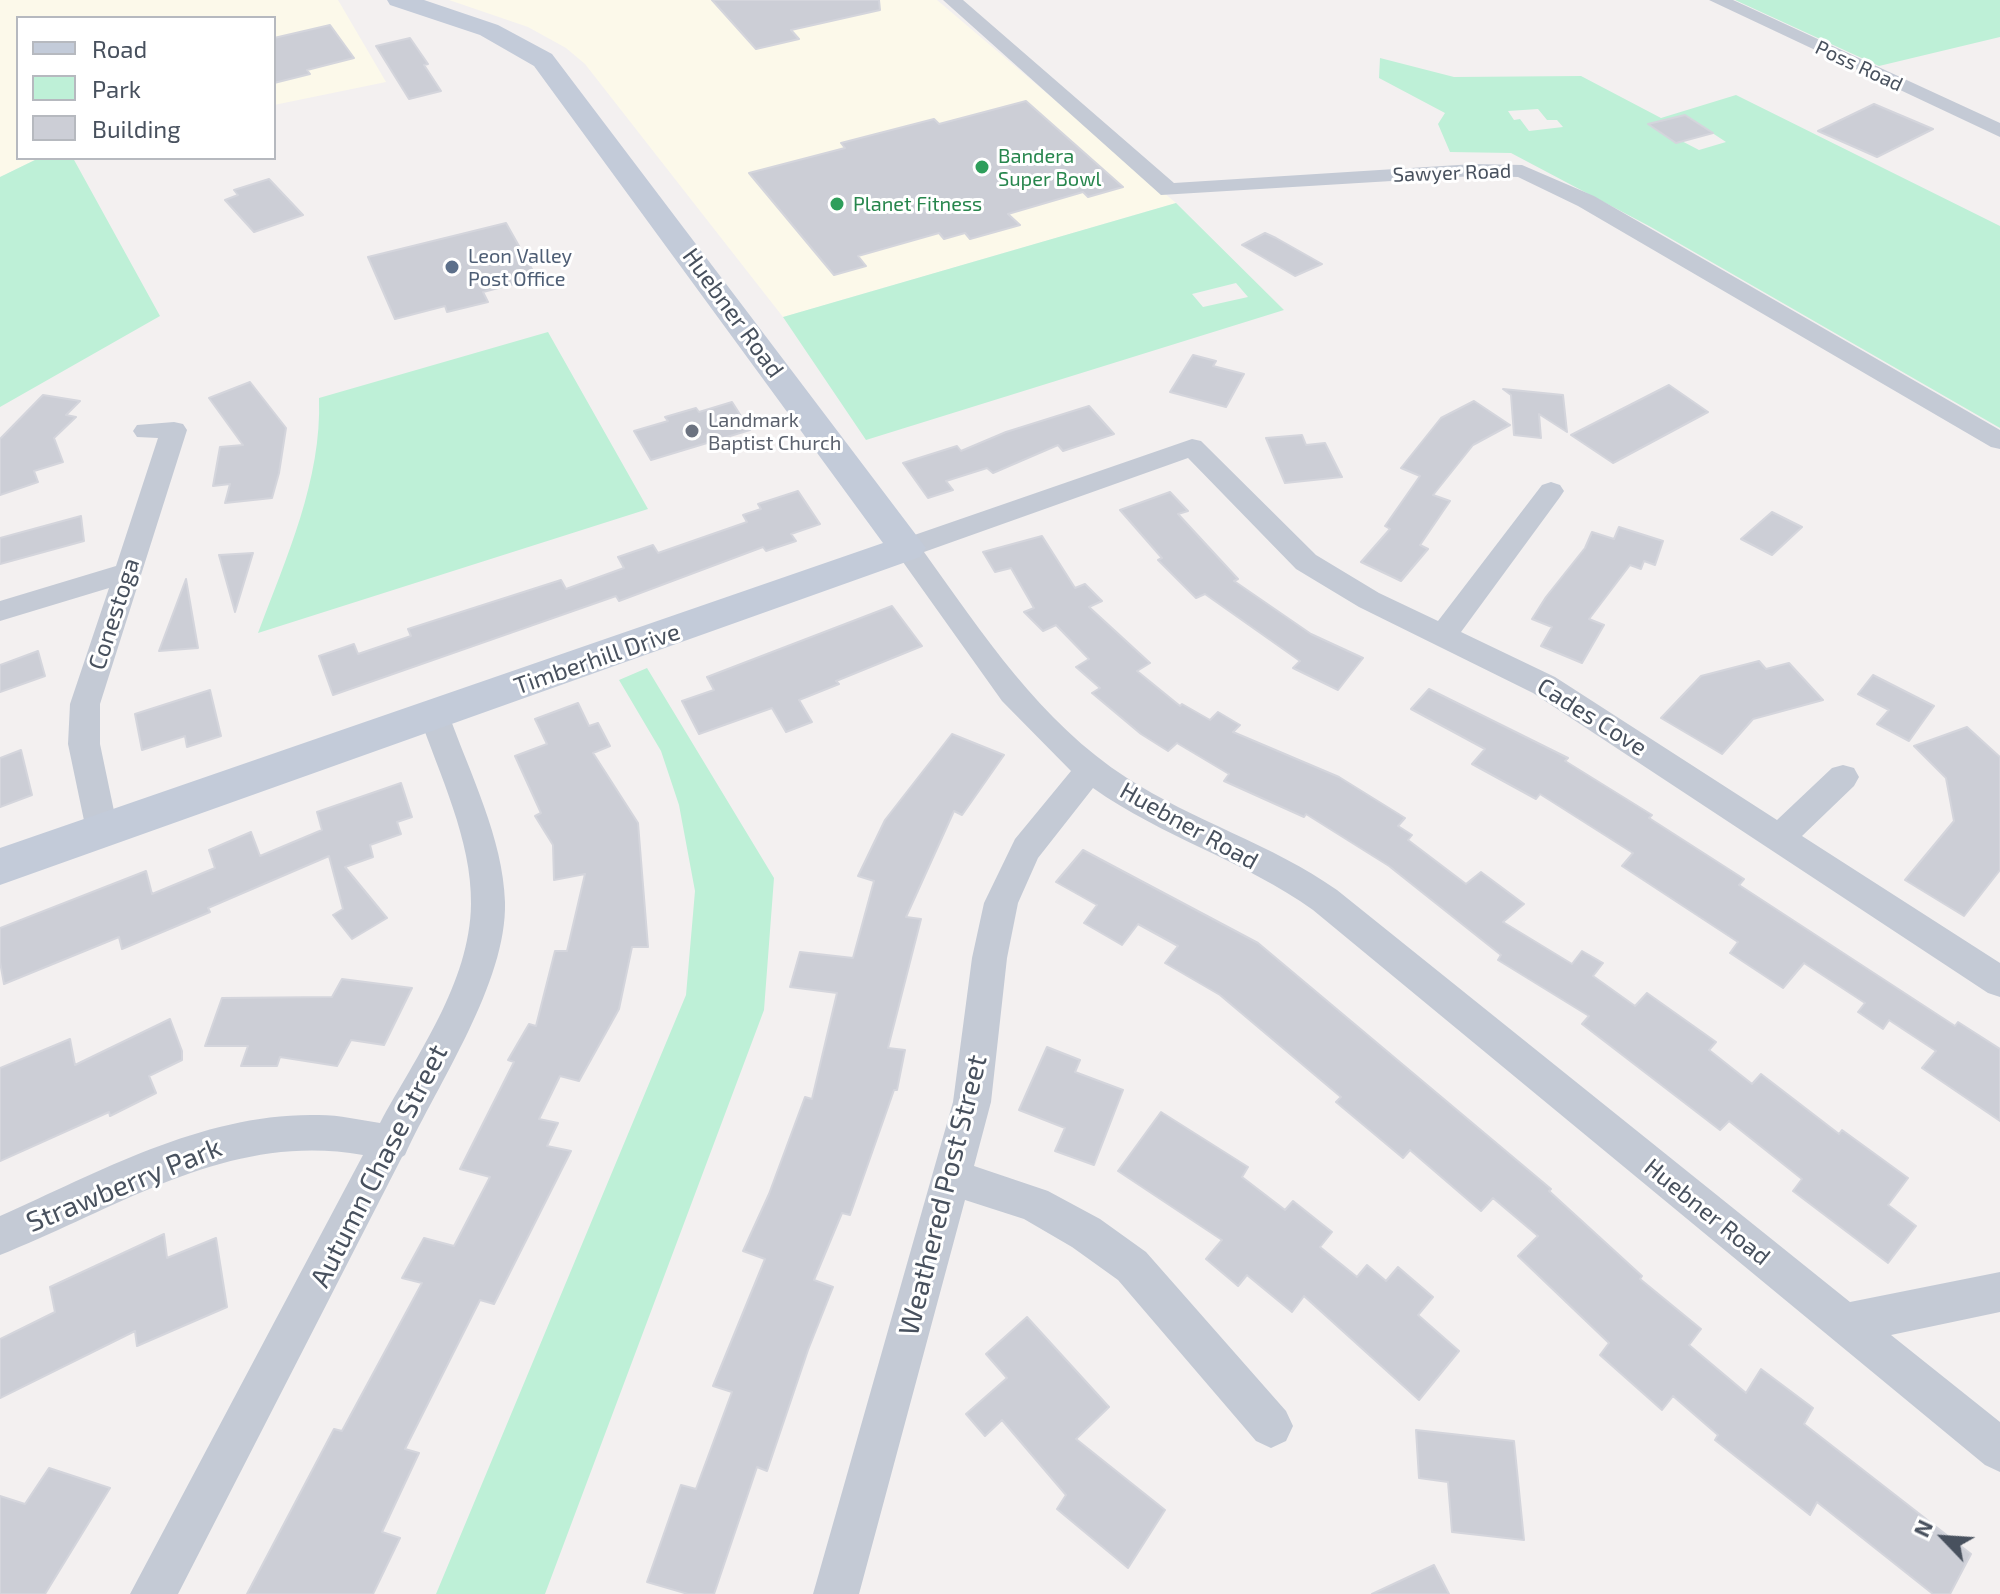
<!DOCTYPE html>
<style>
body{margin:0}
#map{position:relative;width:2000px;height:1594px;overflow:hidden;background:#f3f0f0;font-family:"Exo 2",sans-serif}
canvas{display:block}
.legend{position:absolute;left:16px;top:16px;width:260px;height:144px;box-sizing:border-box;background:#fff;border:2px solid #b6b9bf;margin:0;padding:10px 14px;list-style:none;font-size:24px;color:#48515e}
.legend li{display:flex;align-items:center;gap:16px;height:40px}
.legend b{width:40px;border:2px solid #b6b9bf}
.north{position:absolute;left:1904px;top:1498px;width:80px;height:80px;-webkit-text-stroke:6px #fff;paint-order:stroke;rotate:295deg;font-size:22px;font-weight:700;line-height:32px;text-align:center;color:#48515e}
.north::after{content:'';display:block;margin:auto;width:28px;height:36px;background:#48515e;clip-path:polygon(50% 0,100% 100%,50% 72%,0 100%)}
</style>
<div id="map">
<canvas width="2000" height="1594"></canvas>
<ul class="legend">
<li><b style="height:10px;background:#c3cbd9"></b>Road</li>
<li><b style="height:22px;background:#bef0d7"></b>Park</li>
<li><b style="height:22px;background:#ccced6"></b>Building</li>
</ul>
<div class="north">N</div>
</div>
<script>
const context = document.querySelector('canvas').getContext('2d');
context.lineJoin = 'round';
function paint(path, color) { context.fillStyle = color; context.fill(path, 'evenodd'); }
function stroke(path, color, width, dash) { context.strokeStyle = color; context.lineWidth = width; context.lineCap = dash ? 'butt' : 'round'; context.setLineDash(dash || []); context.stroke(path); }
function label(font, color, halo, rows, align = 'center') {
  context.font = font + ' "Exo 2",sans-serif'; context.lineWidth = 6; context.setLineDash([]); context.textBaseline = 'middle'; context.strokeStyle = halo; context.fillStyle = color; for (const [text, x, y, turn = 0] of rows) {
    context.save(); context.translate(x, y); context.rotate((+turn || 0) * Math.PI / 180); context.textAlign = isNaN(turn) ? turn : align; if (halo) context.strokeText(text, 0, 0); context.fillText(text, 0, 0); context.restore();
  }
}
paint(new Path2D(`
 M0,0H338L386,82L274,105V18H18V158H39L0,177Z
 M449,0H937L1176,203L783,317L585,64L566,48L528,27Z`), '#fcf9ea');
paint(new Path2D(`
 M1735,0H2000V37L1879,66Z
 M1380,58L1454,77L1581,76L1661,118L1736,95L2000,226V428L1649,226L1511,153L1450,152L1438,124L1445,113L1379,78ZM1538,109L1547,120H1557L1563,127L1529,131L1520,119L1514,120L1508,111ZM1685,115L1726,142L1699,150L1649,124Z
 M39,158H73L160,316L0,407V177Z
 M1176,203L1284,310L866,440L783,317ZM1236,283L1248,297L1203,307L1192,294Z
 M548,332L648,509L258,633C286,558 322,480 319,398Z
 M647,668L774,878L764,1010L545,1594H436L686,995L695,891L679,805L661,751L619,680Z`), '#bef0d7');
const building = new Path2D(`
 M712,0H879L880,10L791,30L799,39L756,49Z
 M330,25L354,58L307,70L310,74L274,83V38Z
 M410,38L428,64L424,65L441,91L409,99L376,46Z
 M1026,101L1123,187L1088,197L1083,192L1008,214L1020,225L970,239L965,233L944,239L939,233L858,256L866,266L834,275L749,173L845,148L841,143L934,119L939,124Z
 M1874,104L1933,129L1877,157L1818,131Z
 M1685,115L1713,133L1676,143L1648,124Z
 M269,179L303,215L254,232L225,200L238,195L234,190Z
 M506,223L537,278L483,292L488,302L447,312L445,306L395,319L368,257Z
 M1265,233L1276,238L1322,264L1295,276L1242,245Z
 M1193,355L1216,361L1213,366L1244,374L1226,407L1170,392Z
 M250,382L286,428L279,473L272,498L225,503L230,484L213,486L220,447L243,445L209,398Z
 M1669,385L1708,412L1613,463L1571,435Z
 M1503,389L1563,395L1567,432L1539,414L1541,438L1514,435L1511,395Z
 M43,395L80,401L66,415L76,417L54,438L63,462L34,471L38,482L0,495V439Z
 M1474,401L1510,425L1473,445L1433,495L1450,501L1420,545L1428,549L1401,581L1361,562L1390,529L1385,526L1420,476L1401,468L1441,418Z
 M732,402L750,430L651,460L634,431L668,421L665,417L696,408L699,412Z
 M1089,406L1114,434L1063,451L1058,445L993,473L987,468L946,481L953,490L928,498L903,463L957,446L961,451L1006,432Z
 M1302,435L1306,445L1325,443L1342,477L1285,483L1266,438Z
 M798,491L820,524L791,534L796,541L766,551L763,547L619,601L616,596L333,695L319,656L354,644L358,654L411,636L408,629L561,580L566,589L624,568L618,557L653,545L658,553L747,522L743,515L761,509L758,504Z
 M1170,492L1188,511L1178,514L1238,579L1234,581L1311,634L1363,658L1338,690L1293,668L1300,661L1205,594L1196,598L1158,560L1162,558L1120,510Z
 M1772,512L1802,527L1772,555L1741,539Z
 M81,516L84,541L0,564V538Z
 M1619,527L1663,541L1655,565L1644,561L1641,569L1630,565L1589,619L1604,625L1582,663L1541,646L1552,627L1532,619L1546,597L1585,548L1592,532L1614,539Z
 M1042,536L1075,588L1085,584L1102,601L1089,607L1150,663L1137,671L1180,706L1182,704L1210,720L1218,712L1240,725L1233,732L1339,777L1405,818L1398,826L1412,835L1408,840L1466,884L1481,872L1524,904L1503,922L1572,964L1582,951L1603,963L1593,976L1635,1006L1647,993L1716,1042L1709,1050L1752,1084L1761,1074L1839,1134L1842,1130L1908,1178L1888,1205L1916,1226L1888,1263L1793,1191L1802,1179L1729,1121L1720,1130L1582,1024L1589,1016L1498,960L1501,955L1389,866L1306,814L1304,817L1224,781L1229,774L1177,743L1168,751L1141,734L1092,693L1100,688L1076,667L1089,659L1056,625L1043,631L1024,612L1034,608L1011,568L995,572L983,552Z
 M253,553L235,612L219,555Z
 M186,579L198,648L159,651Z
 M892,606L922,646L836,681L839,684L799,700L812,722L786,732L772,708L699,734L682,701L714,690L707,677Z
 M38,651L45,676L0,692V665Z
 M1759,661L1766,669L1789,663L1823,700L1753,719L1722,754L1661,718L1701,676Z
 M1873,675L1934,706L1909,741L1877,724L1889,710L1858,694Z
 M1429,689L1568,758L1565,761L1652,815L1649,818L1744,879L1739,885L1955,1026L1958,1022L2000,1049V1121L1922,1068L1936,1051L1889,1020L1883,1029L1858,1012L1865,1003L1804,963L1783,988L1730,953L1738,942L1622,866L1633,853L1540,794L1536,799L1472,764L1485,749L1411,709Z
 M210,690L221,736L187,747L185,736L142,750L135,714Z
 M578,703L589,726L598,723L610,746L593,753L638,823L648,947H632L619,1009L579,1081L560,1076L539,1119L558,1123L547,1146L571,1151L494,1304L480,1300L405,1449L419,1453L382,1532L400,1538L373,1594H247L334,1429L342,1431L422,1283L402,1278L424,1238L454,1246L490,1177L460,1169L514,1062L508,1060L529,1024L536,1026L555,951H567L585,874L554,880L553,845L535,816L541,813L515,756L547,744L535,719Z
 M1967,727L2000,757V870L1964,916L1905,880L1954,821L1946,778L1914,746Z
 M952,734L1004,755L962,815L954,811L906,917L921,919L888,1048L905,1050L897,1090H894L850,1215L842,1213L814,1280L833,1287L808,1350L767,1471L757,1467L714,1594H688L647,1582L681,1485L696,1489L732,1392L713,1386L765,1259L743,1251L769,1194L805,1097L812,1099L837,993L790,987L800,952L853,958L874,881L858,876L885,820Z
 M21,750L32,795L0,807V758Z
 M401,783L412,817L397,822L401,834L370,845L373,857L345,867L387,918L352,939L333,915L343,909L329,856L208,908L210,912L122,949L119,937L4,984L0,962V928L146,871L152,894L215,868L209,850L251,832L260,856L322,830L317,812Z
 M1083,850L1258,943L1551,1189L1549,1191L1642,1276L1640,1279L1701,1329L1689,1345L1746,1393L1761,1369L1813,1408L1804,1424L1971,1554L1950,1594H1933L1817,1502L1810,1515L1715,1440L1718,1435L1673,1396L1662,1410L1600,1355L1609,1343L1518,1256L1538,1236L1493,1198L1481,1211L1410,1150L1403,1158L1336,1102L1341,1097L1220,995L1165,963L1178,946L1138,924L1122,945L1084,923L1097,905L1056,882Z
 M342,979L412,988L384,1045L351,1040L337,1066L280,1057L277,1066H241L248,1046H205L222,998L332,997Z
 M170,1019L182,1051V1060L149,1076L156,1093L110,1116L109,1112L0,1161V1068L70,1039L75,1065Z
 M1047,1047L1080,1060L1075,1072L1123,1090L1094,1165L1055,1151L1065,1128L1019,1110Z
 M1161,1112L1248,1167L1242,1177L1285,1210L1293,1201L1332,1232L1320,1247L1357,1277L1367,1265L1386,1281L1398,1267L1433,1297L1418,1315L1459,1351L1419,1400L1304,1296L1292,1312L1247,1275L1238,1286L1206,1259L1222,1240L1118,1171Z
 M164,1234L167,1258L216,1238L227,1307L137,1346L135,1331L0,1398V1339L55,1312L50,1287Z
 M1027,1317L1109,1407L1076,1439L1165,1510L1128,1568L1057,1509L1066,1495L1002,1420L985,1436L966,1414L1007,1378L986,1354Z
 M1416,1430L1514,1441L1524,1540L1452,1532L1448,1482L1419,1478Z
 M49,1468L110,1488L45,1594H0V1496L25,1504Z
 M1434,1565L1449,1594H1372Z`);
paint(building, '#ccced6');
stroke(building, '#d4d5dc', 2);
paint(new Path2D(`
 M943,0H963L1174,183L1474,164L1522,165L1594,196L2000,430V449L1991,447L1578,206L1518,177L1474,176L1161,195Z
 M1709,0H1733L2000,123V137Z
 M174,422L183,424L187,430L100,704V744L118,830L114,839L102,843L90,839L86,830L68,744L70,704L109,588L0,621V601L116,566L158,438L137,437L133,431L137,425Z
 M1192,439L1201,441L1316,555L1379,593L1438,621L1542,485L1551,482L1560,485L1564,491L1560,497L1461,632L1555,677L1777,820L1832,768L1843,765L1854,768L1859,777L1854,786L1802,836L2000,963V997L1988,993L1533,693L1359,607L1296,569L1188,458L924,552C983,634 1040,722 1127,778C1193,821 1272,844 1337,890L1850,1302L2000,1272V1312L1891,1335L2000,1422V1472L1985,1465L1313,910C1245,861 1162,837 1093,788L1038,858L1018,903L1007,958L991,1102L974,1166L1048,1191L1100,1219L1146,1252L1286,1411L1293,1426L1286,1441L1271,1448L1256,1441L1118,1280L1072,1247L1024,1219L965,1200L859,1594H813L953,1102L972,958L984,903L1015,839L1071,771L1002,701L893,548L897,541Z
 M434,704L445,707L449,715C470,774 503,838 505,902C507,983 438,1083 405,1155L402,1157L178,1594H130L363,1155C229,1131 119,1208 0,1255V1216C101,1171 206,1112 319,1115C340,1115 360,1120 380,1123C416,1056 470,983 471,904C472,840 439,774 419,715L423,707Z`), '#c4cad5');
paint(new Path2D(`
 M387,0H424L498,25L552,54L926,548L920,557L0,885V848L883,543L534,66L480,35L390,5Z`), '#c3cbd9');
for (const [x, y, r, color] of [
 [982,167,8,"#2e9e5b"],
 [837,204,8,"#2e9e5b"],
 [452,267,8,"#5c6f8a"],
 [692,431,8,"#6b7280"]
]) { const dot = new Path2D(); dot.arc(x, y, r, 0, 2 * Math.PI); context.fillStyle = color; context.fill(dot); stroke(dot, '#fff', 3); }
label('20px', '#48515e', '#fff', [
 ["Poss Road",1859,66,25],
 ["Sawyer Road",1452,173,-2]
]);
label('20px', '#27864d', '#fff', [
 ["Bandera",998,156],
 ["Super Bowl",998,179],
 ["Planet Fitness",853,204]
], 'left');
label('20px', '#4e5e75', '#fff', [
 ["Leon Valley",468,256],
 ["Post Office",468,279]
], 'left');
label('20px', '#5b616d', '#fff', [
 ["Landmark",708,420],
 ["Baptist Church",708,443]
], 'left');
label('24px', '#48515e', '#fff', [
 ["Huebner Road",733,313,54],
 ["Conestoga",114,614,-72],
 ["Timberhill Drive",597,659,-19],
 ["Cades Cove",1592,717,32],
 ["Huebner Road",1189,826,29],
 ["Huebner Road",1707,1212,39]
]);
label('28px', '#48515e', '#fff', [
 ["Autumn Chase Street",379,1166,-63],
 ["Strawberry Park",124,1185,-22],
 ["Weathered Post Street",943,1195,-76]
]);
</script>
